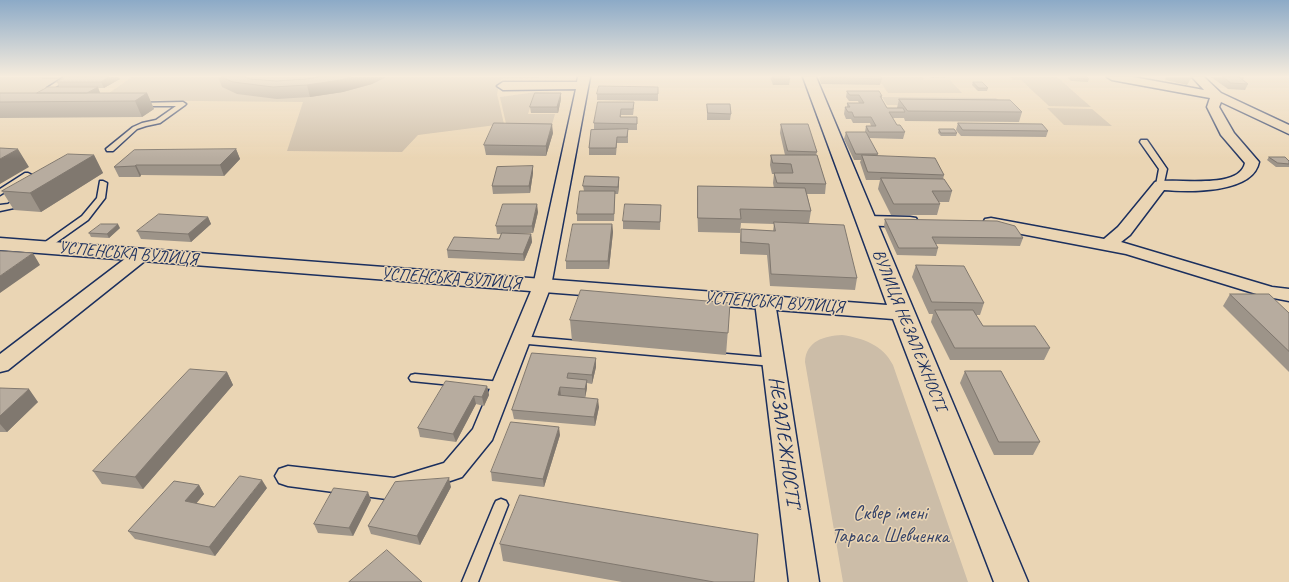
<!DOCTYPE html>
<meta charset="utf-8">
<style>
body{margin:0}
canvas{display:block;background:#ead5b4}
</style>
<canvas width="1289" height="582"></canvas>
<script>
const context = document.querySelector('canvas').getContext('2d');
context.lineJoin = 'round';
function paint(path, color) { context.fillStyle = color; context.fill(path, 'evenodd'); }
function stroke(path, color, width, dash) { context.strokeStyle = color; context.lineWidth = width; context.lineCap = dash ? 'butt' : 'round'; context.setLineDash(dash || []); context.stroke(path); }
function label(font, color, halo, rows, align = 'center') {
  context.font = font + ' Caveat,sans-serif'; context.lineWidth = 3; context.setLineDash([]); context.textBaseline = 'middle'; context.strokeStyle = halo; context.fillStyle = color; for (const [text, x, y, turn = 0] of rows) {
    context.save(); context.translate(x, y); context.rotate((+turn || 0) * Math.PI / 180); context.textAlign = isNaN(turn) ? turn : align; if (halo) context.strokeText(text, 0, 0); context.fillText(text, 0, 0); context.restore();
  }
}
paint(new Path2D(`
 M0,77H64L34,94H0Z
 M132,77H567L501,79L497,94L504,124L418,135L402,152L287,151L303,102L99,100Z
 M877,77H922L924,80H950L962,93H888Z
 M1010,77H1057L1091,107L1049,106L1021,80H1013Z
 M536,92L549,93L547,99H533L528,114H555L551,128H507L500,97Z
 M882,97L996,98L1004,106L887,105Z
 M1047,108L1092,109L1112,126L1064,125Z
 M842,335C863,338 883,345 893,365L968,582H843L805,362C806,341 824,336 842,335Z`), '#ccbda8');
const lane = new Path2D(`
 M64,77H72L52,89L47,88Z
 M183,102L186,104L185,105L160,123L146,126L137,129L113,151H107L106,149L133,127L142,123L156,120L176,106H138L135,104L136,103Z
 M1141,140H1147L1167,169L1163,187H1160L1156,185L1159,169L1140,142Z
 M25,173H28L32,175L0,195V189Z
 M100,181H103L107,183L105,198L88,220L47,249H41L39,247L41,245L82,216L97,198Z
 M19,197H25L26,199L14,208L0,211V205L8,204Z
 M521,336L773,358L777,359L779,362L777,365L773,366L517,343L516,340Z
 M415,374L502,382L506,383L508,386L506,389L502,390L411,381L409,378L411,375Z
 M501,499L506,501L508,505L478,582H462L494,505L496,501Z`);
const street = new Path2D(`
 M578,77H590L551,286L492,440L462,477L394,500L288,486L279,483L275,476L279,469L288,466L394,478L444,463L473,429L533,286L576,89L503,90L497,86L503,82H577Z
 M1107,77H1133L1204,90L1192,77H1204L1221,93L1289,125V134L1221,102L1219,107L1234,133L1259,162C1253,194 1188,192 1164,190L1130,235L1121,242L1272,287L1289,289V301L1263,296L1126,254L985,227L983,223L985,219L991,218L1104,239L1118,227L1155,182C1174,177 1239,191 1245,163L1221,135L1207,107L1210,98L1112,80Z
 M866,216L910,217L916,218L918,222L916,226L910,227L860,225L858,221L860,217Z
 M140,251L146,252L149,256L146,260L8,370L0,372V354L134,252Z
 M765,296L772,298L775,302L819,582H789L755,302L758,298Z`);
const secondary = new Path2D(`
 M803,77H816L1028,582H994L893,319L0,250V238L887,305Z`);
stroke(lane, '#1b2f5e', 3);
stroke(street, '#1b2f5e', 3);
stroke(secondary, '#1b2f5e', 3);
paint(lane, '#ead5b4');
paint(street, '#ead5b4');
paint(secondary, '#ead5b4');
paint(new Path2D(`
 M41,77H60L58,79H42Z
 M218,77H245L250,79L276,81L307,79L318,77H386L372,84L343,92L310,97L277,99L237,94L222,87Z
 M770,77H789L790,79L789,85H773Z
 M819,77H881L882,79L880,85L821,84Z
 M930,77H951L931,78Z
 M1067,77H1087L1089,79L1088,82L1071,81Z
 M1166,77H1192L1187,85L1165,80Z
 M1211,77H1244L1243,80L1248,84L1245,90L1228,89Z
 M120,79L104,88H98L100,93H147L154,109L142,117L0,118V93H37L59,87L57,82Z
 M973,82L988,88L987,91H978L972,85Z
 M658,87V101L597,100V94Z
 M847,91L882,96V99L887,108H897L899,99L1022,112L1019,122L905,121L904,118H893L897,125L905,132L903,139L869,138L878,154L877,156L944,175L943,179L952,191L949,202H938L940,204L937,215H891L878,189L880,180H866L860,162L861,160H854L844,139L846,132H865L866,126H871L870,123H853L851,119H846L844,114L845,107H847V103H859L858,101H849L846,97Z
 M561,99L558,113H531L530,107Z
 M598,102L634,108L633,115H621V117H637V130H628V143H617L616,155H589V148L594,130V123Z
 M707,104L731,114L730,120H707Z
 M958,123L1048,131L1046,137L961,136L956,130Z
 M781,124L817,152L816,155L826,184L825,194H807L811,211L809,223L857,278L855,290L770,286L767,255L740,254V240L741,229L773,231L774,224L741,223L740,233L698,232L697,200L698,186L774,188L773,183L774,174H772L770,165L771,155H785L780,133Z
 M939,129L957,133L956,136H941L938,133Z
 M553,133L546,156L486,155L484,145Z
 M236,149L240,159L224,176L141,175L140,177H119L114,167Z
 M94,155L103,173L41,212L14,210L2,191Z
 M1269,157L1289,161V167H1276L1267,160Z
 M533,166V173L530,193L493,194L492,186Z
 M619,177V184L618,194H615L614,221H577V214L584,191L583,186Z
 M661,205L660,230L623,229V221Z
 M538,212L533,233L517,234H531L532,242L524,261L448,258L447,250L499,239L501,234H497L496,226Z
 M208,217L211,224L191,242L141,239L137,231Z
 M885,219L1023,238L1020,246L936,244L938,248L936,256L897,255L884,226Z
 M612,224L613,232L609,269H566V261Z
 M120,228L109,238L91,237L89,233Z
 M916,265L984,303L980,315H976L983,326L1050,348L1044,360H950L931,322L933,314H929L912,277Z
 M1230,294L1289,313V372L1223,306Z
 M730,303L726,355L572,341L570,320Z
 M532,353L596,358V367L592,384L587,383V388L585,398L599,407L595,426L514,419L512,410Z
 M965,371L1040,442L1033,455H994L960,383Z
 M227,372L233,385L143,489L102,484L93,471Z
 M487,386L489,395L484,406L476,404L456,442L420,437L418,428Z
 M0,388L38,402L7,432H0Z
 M560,435L544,487L492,481L491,472Z
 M199,485L204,494L196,503L214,507L267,488L215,556L135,539L128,531Z
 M451,487L420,545L371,534L368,526Z
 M371,500L353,536L318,533L314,524Z
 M500,544L754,582H622L503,561Z`), '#9d9489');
paint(new Path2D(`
 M109,77H119L120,79L104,88L101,82Z
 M351,77H386L372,84L343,92L310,97L307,85Z
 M98,87L100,93L81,97Z
 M147,93L154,109L142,117L135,101Z
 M561,93V99L558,113L557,107Z
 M552,124L553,133L546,156V146Z
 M18,149L29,167L0,184V159Z
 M236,149L240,159L224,176L220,165Z
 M94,155L103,173L41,212L30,193Z
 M136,165L141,175L140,177L135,166Z
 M533,166V173L530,193L529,186Z
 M619,177V184L618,194V187Z
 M537,204L538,212L533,233L532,226Z
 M208,217L211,224L191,242L188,234Z
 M118,224L120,228L109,238L107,234Z
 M612,224L613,232L609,269L608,261Z
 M531,234L532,242L524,261L523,254Z
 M33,253L40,265L0,293V276Z
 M596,358V367L592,384V375Z
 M227,372L233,385L143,489L135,477Z
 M587,380V388L585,398V389Z
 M487,386L489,395L484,406L482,397Z
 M560,387L561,396L558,395Z
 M29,389L38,402L7,432L0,424V416Z
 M474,396L476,404L456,442L453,434Z
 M598,399L599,407L595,426L594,417Z
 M559,427L560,435L544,487L543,479Z
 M449,478L451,487L420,545L417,536Z
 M262,480L267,488L215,556L209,547Z
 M199,485L204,494L191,510L185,501Z
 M368,492L371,500L353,536L349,528Z`), '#80786f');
const building = new Path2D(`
 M66,77H109L101,82H57Z
 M222,77H245L250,79L276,81L307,79L318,77H351L340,80L307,85L273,87L233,82Z
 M773,77H789L790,79H774Z
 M881,77L882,79L822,77Z
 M1071,77H1087L1089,79L1072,78Z
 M1223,77H1239L1248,84L1231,83Z
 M973,82H982L988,88H979Z
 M599,86L658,87V94H597Z
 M48,87H98L87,93H37Z
 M847,91H879L882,96H880L887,108H903L905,112H889L897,125H900L905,132H869L866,126H876L871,117H854L852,112H848L845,107H850L847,103H864L859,95H850Z
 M0,93H147L135,101L0,102Z
 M535,93H561L557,107H530Z
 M899,99L1010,100L1022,112L908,111Z
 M598,102H634L633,109H621L620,117H637V124L594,123Z
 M707,104H730L731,114L708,113Z
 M494,123L552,124L546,146L484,145Z
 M958,123L1042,124L1048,131L963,130Z
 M781,124H808L817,152L788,151Z
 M628,129L627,137H617L616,148H589L591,130Z
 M939,129H954L957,133H941Z
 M846,132H866L878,154H856Z
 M0,148L18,149L0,159Z
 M236,149L220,165H136L135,166L114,167L134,150Z
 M68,154L94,155L30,193L2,191Z
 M771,155H817L826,184L777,183L774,173H793L791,164L773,163Z
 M862,155L935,158L944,175L868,172Z
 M1269,157H1285L1289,161V164L1278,163Z
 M533,166L529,186H492L497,167Z
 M585,176L619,177L618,187L583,186Z
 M881,178L944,179L952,191H932L940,204H894Z
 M698,186L805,188L811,211L740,209L741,219L698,218Z
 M580,191H615L614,214H577Z
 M503,204H537L532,226H496Z
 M625,204L661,205L660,222L623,221Z
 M159,214L208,217L188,234L137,231Z
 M885,219L997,221L1015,226L1023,238L932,237L938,248H899Z
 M774,222L844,225L857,278L771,274L769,244L741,242V229L775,231Z
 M101,224H118L107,234L89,233Z
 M573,224H612L608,261H566Z
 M502,233L531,234L523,254L447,250L454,237L499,239Z
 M0,251L33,253L0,276Z
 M916,265L964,266L984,303L932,302Z
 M581,290L730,303L728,333L570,320Z
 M1230,294H1269L1289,313V351Z
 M935,310H973L983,326H1035L1050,348H955Z
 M532,353L596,358L592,375L568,373L567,378L587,380L585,389L560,387L558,395L598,399L594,417L512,410Z
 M190,369L227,372L135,477L93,471Z
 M965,371H1001L1040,442H999Z
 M446,381L487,386L482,397L474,396L453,434L418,428Z
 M0,388L29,389L0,416Z
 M511,422L559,427L543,479L491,472Z
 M240,476L262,480L209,547L128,531L174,481L199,485L185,501L214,507Z
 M449,478L417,536L368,526L395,482Z
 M334,488L368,492L349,528L314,524Z
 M520,495L758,534L754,582H714L500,544Z
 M387,550L422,582H349Z`);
paint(building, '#b7ac9f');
stroke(building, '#80786f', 1);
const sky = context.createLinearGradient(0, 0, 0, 159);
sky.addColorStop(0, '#8caac7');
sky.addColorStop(0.48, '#f6ecdd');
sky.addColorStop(1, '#f6ecdd00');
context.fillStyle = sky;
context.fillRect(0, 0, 1289, 159);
label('17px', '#1b2f5e', '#ead5b4', [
 ["УСПЕНСЬКА ВУЛИЦЯ",128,254,5],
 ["УСПЕНСЬКА ВУЛИЦЯ",451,279,4],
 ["УСПЕНСЬКА ВУЛИЦЯ",774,303,4],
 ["ВУЛИЦЯ НЕЗАЛЕЖНОСТІ",909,330,68]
]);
label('20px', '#1b2f5e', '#ead5b4', [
 ["НЕЗАЛЕЖНОСТІ'",784,442,82]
]);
label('20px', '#364469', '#ead5b4', [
 ["Сквер імені",890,514],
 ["Тараса Шевченка",890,537]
]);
</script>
